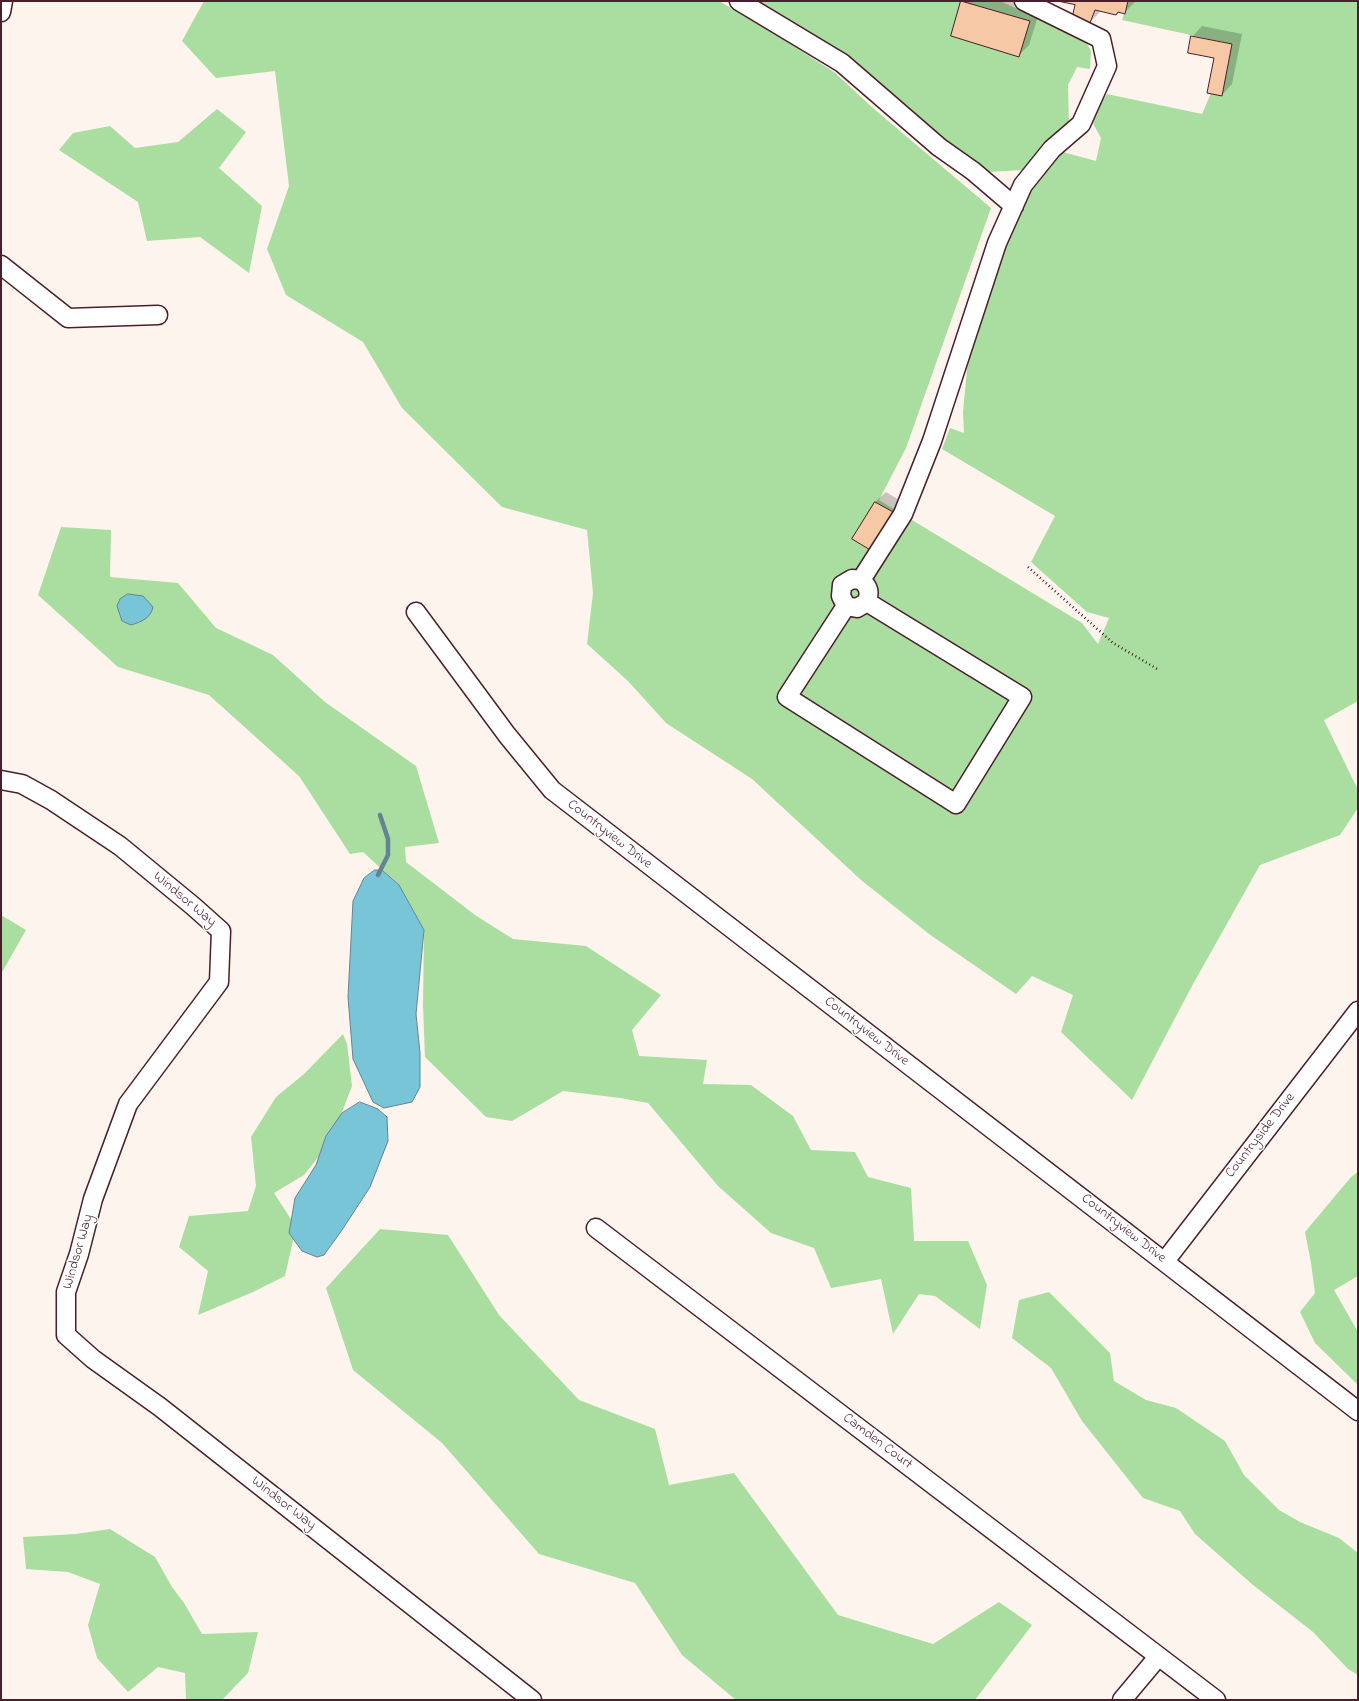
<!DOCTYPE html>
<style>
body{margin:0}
#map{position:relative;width:1359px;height:1701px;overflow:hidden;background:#fdf4ed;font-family:"Indie Flower",sans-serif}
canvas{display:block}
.frame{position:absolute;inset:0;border:2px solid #4a1f2b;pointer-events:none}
</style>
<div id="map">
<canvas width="1359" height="1701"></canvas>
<div class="frame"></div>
</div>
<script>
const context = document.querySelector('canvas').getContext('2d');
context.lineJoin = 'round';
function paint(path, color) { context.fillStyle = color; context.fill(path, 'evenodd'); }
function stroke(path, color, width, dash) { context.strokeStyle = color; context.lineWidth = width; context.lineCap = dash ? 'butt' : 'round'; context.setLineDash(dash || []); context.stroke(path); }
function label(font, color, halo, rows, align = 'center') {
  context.font = font + ' "Indie Flower",sans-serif'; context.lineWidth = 3; context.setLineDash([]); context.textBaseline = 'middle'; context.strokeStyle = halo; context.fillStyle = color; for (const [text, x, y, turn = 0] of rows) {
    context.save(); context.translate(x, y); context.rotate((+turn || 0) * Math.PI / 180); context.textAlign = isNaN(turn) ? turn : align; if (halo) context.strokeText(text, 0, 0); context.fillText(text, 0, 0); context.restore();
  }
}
paint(new Path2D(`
 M204,1H719L768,30L834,72L874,109L991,208L906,448L879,500L1082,623L1098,644L1109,618L1087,612L1031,562L1055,516L942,449L950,428L964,433L963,412L969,348L1014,206L1052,149L1096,161L1101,138L1090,118L1107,94L1202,114L1232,44L1122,20L1128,1H1358V701L1324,720L1358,790V808L1340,835L1260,865L1193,984L1132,1100L1061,1032L1073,995L1032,976L1016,994L929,934L861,880L752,779L666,723L628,681L587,644L593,593L587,530L502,507L402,408L363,342L286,295L267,249L289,186L275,71L216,78L182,41Z
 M753,1H1000L1085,40L1091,51L1090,69L1077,67L1068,85L1069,126L1024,170L988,172L947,145L848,60L786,18Z
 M217,109L246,132L219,168L262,206L249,273L200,237L147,241L138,202L59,150L73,133L110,126L135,148L178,142Z
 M61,527L111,530L110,577L178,583L216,628L273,655L325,702L416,766L439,843L405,847L406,862L475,915L513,939L586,946L661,995L632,1030L639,1056L707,1060L703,1084L751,1085L793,1116L811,1150L855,1152L868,1177L911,1188L914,1241H968L987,1285L980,1329L935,1296L919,1294L893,1334L881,1279L831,1288L814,1248L771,1233L718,1186L648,1103L620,1098L563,1091L512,1121L486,1117L425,1057L423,1006L424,930L399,885L363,852L350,854L299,776L209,695L118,667L38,595Z
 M1,915L26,930L1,974Z
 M343,1034L347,1044L352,1086L331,1141L304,1175L274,1193L296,1227L285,1276L253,1292L198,1315L208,1271L179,1247L189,1216L248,1211L256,1186L251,1137L276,1097L304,1074Z
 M1358,1172V1276L1334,1290L1358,1332V1385L1315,1343L1300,1312L1315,1293L1311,1263L1305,1232L1351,1177Z
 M380,1229L448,1235L499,1315L579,1400L655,1429L669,1485L734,1473L838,1615L933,1644L999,1602L1032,1625L975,1700H736L682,1655L635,1583L539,1554L442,1443L353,1370L326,1288Z
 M1049,1292L1110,1353L1114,1381L1146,1400L1176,1408L1225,1441L1244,1475L1279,1510L1300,1522L1339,1538L1358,1553V1675L1348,1669L1313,1632L1253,1585L1195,1534L1180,1511L1143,1498L1082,1421L1051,1368L1012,1338L1019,1300Z
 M110,1529L155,1557L172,1587L184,1603L202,1634L258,1632L248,1673L222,1700H186L185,1673L158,1667L128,1692L97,1658L88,1625L100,1584L68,1572L26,1569L23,1537L76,1534Z`), '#a9dea0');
const water = new Path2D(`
 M128,594L143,596L153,607C151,618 141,622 131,625L122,621L117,606L120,599Z
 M375,870H382L399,885L424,930L416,1014L420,1053V1087L412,1102L384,1108L373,1102L353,1059L348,997L353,901L364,878Z
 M360,1102L378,1109L387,1117L388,1141L370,1187L342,1230L324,1255L317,1257L302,1251L289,1233L295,1198L316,1165L326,1136L342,1113Z`);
paint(water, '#79c5d8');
stroke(water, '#668393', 1);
paint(new Path2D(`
 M962,1H1009L1040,10L1029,45L1019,55L952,36Z
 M1063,1H1136L1124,13L1102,10L1090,22L1076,4Z
 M1202,26L1242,34L1232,84L1222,95L1215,58L1192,37Z
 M886,492L904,503L872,550L854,539L875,502Z`), '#0003');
stroke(new Path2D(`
 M378,875L388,855V839L380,815`), '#668393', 4.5);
const building = new Path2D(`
 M961,1L1030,21L1019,57L951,36Z
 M1058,1H1128L1125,14L1118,12L1116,15L1095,10L1090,23L1072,18L1075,5Z
 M1191,36L1232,44L1222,96L1207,93L1214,58L1188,53Z
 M875,502L895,513L872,551L852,539Z`);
paint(building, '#f6c8a5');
stroke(building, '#4a1f2b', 1);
const minor = new Path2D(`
 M739,1L842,63L939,147L973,171L1014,206
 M1,12L3,1
 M1,265L68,318L158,315
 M867,602L1022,697L956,804L787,697L846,606L857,608L867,602C870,592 869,587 861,580L903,514L932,441L997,243L1023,185L1052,149L1081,124L1107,66L1101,39L1024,1
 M846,606L841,596L842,585L852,579L861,580
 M416,612L507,735L552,790L1358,1411
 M1,780L22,784L51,800L120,846L193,906L221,931L219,982L128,1104L93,1199L79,1254L66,1292V1335L93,1359L160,1407L532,1700
 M596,1228L1216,1700
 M1165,1261L1358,1011
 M1122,1700L1158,1657`);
stroke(minor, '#4a1f2b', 21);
stroke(new Path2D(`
 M1028,567L1113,643L1159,670`), '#4a1f2b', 2.5, [1, 3]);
stroke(minor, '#fff', 18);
label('14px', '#4a1f2b', '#fff', [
 ["Countryview Drive",609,835,38],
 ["Windsor Way",184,900,40],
 ["Countryview Drive",866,1032,38],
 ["Countryside Drive",1261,1136,-52],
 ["Countryview Drive",1123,1229,38],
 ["Windsor Way",79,1252,-74],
 ["Camden Court",877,1442,37],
 ["Windsor Way",283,1504,38]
]);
</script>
